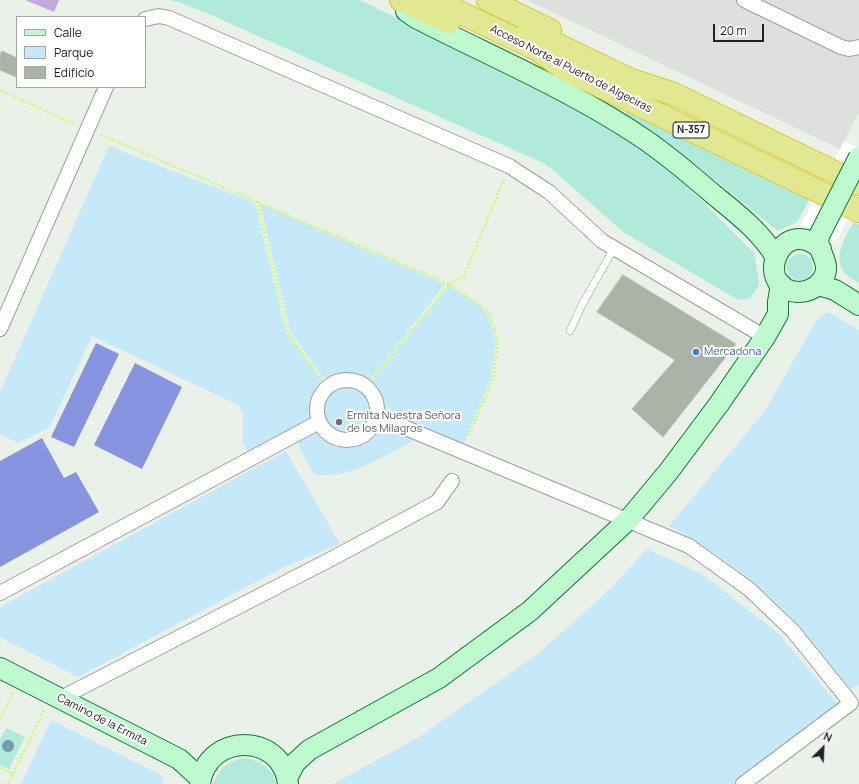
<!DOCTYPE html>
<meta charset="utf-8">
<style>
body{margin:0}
#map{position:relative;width:859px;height:784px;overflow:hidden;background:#e9f1e8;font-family:Manrope,sans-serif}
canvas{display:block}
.legend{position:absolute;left:16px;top:16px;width:130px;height:72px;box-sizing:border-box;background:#fff;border:1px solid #a6a6a6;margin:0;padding:5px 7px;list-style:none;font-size:12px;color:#212121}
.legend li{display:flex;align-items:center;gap:8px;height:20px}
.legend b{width:20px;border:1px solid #a6a6a6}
.north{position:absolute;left:803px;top:728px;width:40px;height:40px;-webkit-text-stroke:3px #fff;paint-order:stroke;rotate:24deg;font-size:11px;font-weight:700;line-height:16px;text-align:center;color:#212121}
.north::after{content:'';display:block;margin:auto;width:14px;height:18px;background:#212121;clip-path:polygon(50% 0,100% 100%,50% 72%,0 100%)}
.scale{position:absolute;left:713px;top:24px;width:51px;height:18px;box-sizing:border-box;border:2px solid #212121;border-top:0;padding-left:5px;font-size:12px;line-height:14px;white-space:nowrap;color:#212121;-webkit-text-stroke:3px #fff;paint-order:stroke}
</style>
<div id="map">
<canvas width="859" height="784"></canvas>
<ul class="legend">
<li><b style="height:5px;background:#bef9cf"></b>Calle</li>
<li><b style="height:11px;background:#c6e9f9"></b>Parque</li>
<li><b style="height:11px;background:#abb3a7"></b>Edificio</li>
</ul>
<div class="north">N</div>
<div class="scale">20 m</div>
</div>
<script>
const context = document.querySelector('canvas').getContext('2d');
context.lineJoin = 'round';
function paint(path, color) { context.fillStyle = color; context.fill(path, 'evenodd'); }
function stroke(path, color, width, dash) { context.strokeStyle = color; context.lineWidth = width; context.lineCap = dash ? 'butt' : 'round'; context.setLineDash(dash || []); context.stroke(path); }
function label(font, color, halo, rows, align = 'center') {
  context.font = font + ' Manrope,sans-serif'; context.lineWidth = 4; context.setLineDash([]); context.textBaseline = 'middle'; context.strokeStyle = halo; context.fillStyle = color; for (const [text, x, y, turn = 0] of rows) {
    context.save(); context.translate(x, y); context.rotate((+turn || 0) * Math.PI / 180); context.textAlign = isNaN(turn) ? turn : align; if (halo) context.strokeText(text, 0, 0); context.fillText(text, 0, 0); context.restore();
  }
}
paint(new Path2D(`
 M527,0H859V112L840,149Z`), '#dfdfde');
paint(new Path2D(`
 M170,0H360L567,103L641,149L682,181L754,253L759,281L758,287L750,298L738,300L623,232L552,169L541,162L211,15L178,2Z
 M627,109L811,196L797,222L778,231L698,166L623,120Z
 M854,222L859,225V283C854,280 847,276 844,272C832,257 847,234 854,222Z
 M787 267a13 13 0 1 1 26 0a13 13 0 1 1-26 0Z
 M6,728L25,737L9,769L0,765V740Z
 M245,758C259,761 274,768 276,784H213C219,768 228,761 245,758Z`), '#afeadb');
paint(new Path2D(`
 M109,146L255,203L286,333L326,386L324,379L290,331L260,204L445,284L366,385L370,383L449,286L475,302L487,313L496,341L491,378L462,448L413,438L411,442C382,457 348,481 314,474L299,447L298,436L249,457L243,440V415L238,405L92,336L50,427L18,443L0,434V392Z
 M828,312L859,330V684L851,690C829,663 808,634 784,610C750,576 711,549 669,526L764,412L817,320Z
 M286,451L340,544L284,567L78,677L0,637V607Z
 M647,549L702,574L779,634L839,706L736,784H333L419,737L539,653L609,590Z
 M51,720L163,776L161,784H21Z`), '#c6e9f9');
paint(new Path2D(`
 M96,343L119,354L74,447L51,437Z
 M135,363L182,387L142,469L94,445Z
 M42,438L64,478L76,472L99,512L0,567V461Z`), '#8794df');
paint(new Path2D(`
 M25,0H59L54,12Z`), '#c2a9de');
paint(new Path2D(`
 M844,141L859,148V197L836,242L801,225Z`), '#fff');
const building = new Path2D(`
 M2,51L17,58L16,77L0,70V56Z
 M623,275L736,344L663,437L632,409L675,360L597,312Z`);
paint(building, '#abb3a7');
stroke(building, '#b2c3aa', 1);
const lane = new Path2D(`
 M570,331L582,305L614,248`);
const street = new Path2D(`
 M744,0L841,47L849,49L859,47
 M145,19L159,16L169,18L509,166L549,192L602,241L765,337
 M0,329L106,87
 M317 410a30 30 0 1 1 60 0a30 30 0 1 1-60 0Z
 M377,416L689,546L749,589L793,631L851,703L743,784
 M0,593L319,422
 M59,699L333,558L437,502L452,481`);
const secondary = new Path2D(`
 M406,11L416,18C492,57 575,92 644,139C669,156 691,175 713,194C736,213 760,231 775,256
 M820,234C812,248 835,262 822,280C816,288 808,292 798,292C751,289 781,212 821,249
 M818,285L835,290L859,305
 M0,668L179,759L200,778
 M287,778L295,763L309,750L439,678L530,611L629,519L669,471L719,404L765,337L778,314V302L781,284
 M200,784C207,732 282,732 288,784`);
const highway = new Path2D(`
 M401,0L449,22
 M434,0L536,49L565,69L859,211
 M488,0L550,30
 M529,31L631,80L674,94L859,184`);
stroke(lane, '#9e9e9e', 8);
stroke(street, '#9e9e9e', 16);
stroke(secondary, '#067a2e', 22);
stroke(highway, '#dac82a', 24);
stroke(new Path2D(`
 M0,90L74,124
 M101,135L449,284L489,312L498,342L493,379L468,437
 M257,201L288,333L327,387
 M366,386L449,284L464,276L504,179
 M0,720L13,693
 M0,768L13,774
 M8,784L44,710`), '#caf971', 2.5, [2, 2]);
stroke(lane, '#fff', 7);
stroke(street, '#fff', 14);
stroke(secondary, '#bef9cf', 20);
stroke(highway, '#e2e791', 22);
const secondaryBridge = new Path2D(`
 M820,234L859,157`);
stroke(secondaryBridge, '#067a2e', 22, []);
stroke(secondaryBridge, '#bef9cf', 20);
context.fillStyle = '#709eaf';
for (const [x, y] of [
 [8,746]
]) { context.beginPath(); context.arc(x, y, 6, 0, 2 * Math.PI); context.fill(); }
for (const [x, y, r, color] of [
 [696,352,4,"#3f7fe0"],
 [339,422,4,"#6b7280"]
]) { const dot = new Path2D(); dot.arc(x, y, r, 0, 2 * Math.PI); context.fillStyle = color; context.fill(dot); stroke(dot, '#fff', 1.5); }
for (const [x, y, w] of [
 [691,130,36]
]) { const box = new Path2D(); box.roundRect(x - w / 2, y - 8, w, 16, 3); context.fillStyle = '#fff'; context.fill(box); stroke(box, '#212121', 1); }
label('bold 10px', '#212121', null, [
 ["N-357",691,130]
]);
label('11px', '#212121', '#fff', [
 ["Acceso Norte al Puerto de Algeciras",571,69,27],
 ["Camino de la Ermita",102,720,27]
]);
label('11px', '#366cbe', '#fff', [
 ["Mercadona",704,352]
], 'left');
label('11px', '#5b616d', '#fff', [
 ["Ermita Nuestra Señora",347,416],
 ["de los Milagros",347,429]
], 'left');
</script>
